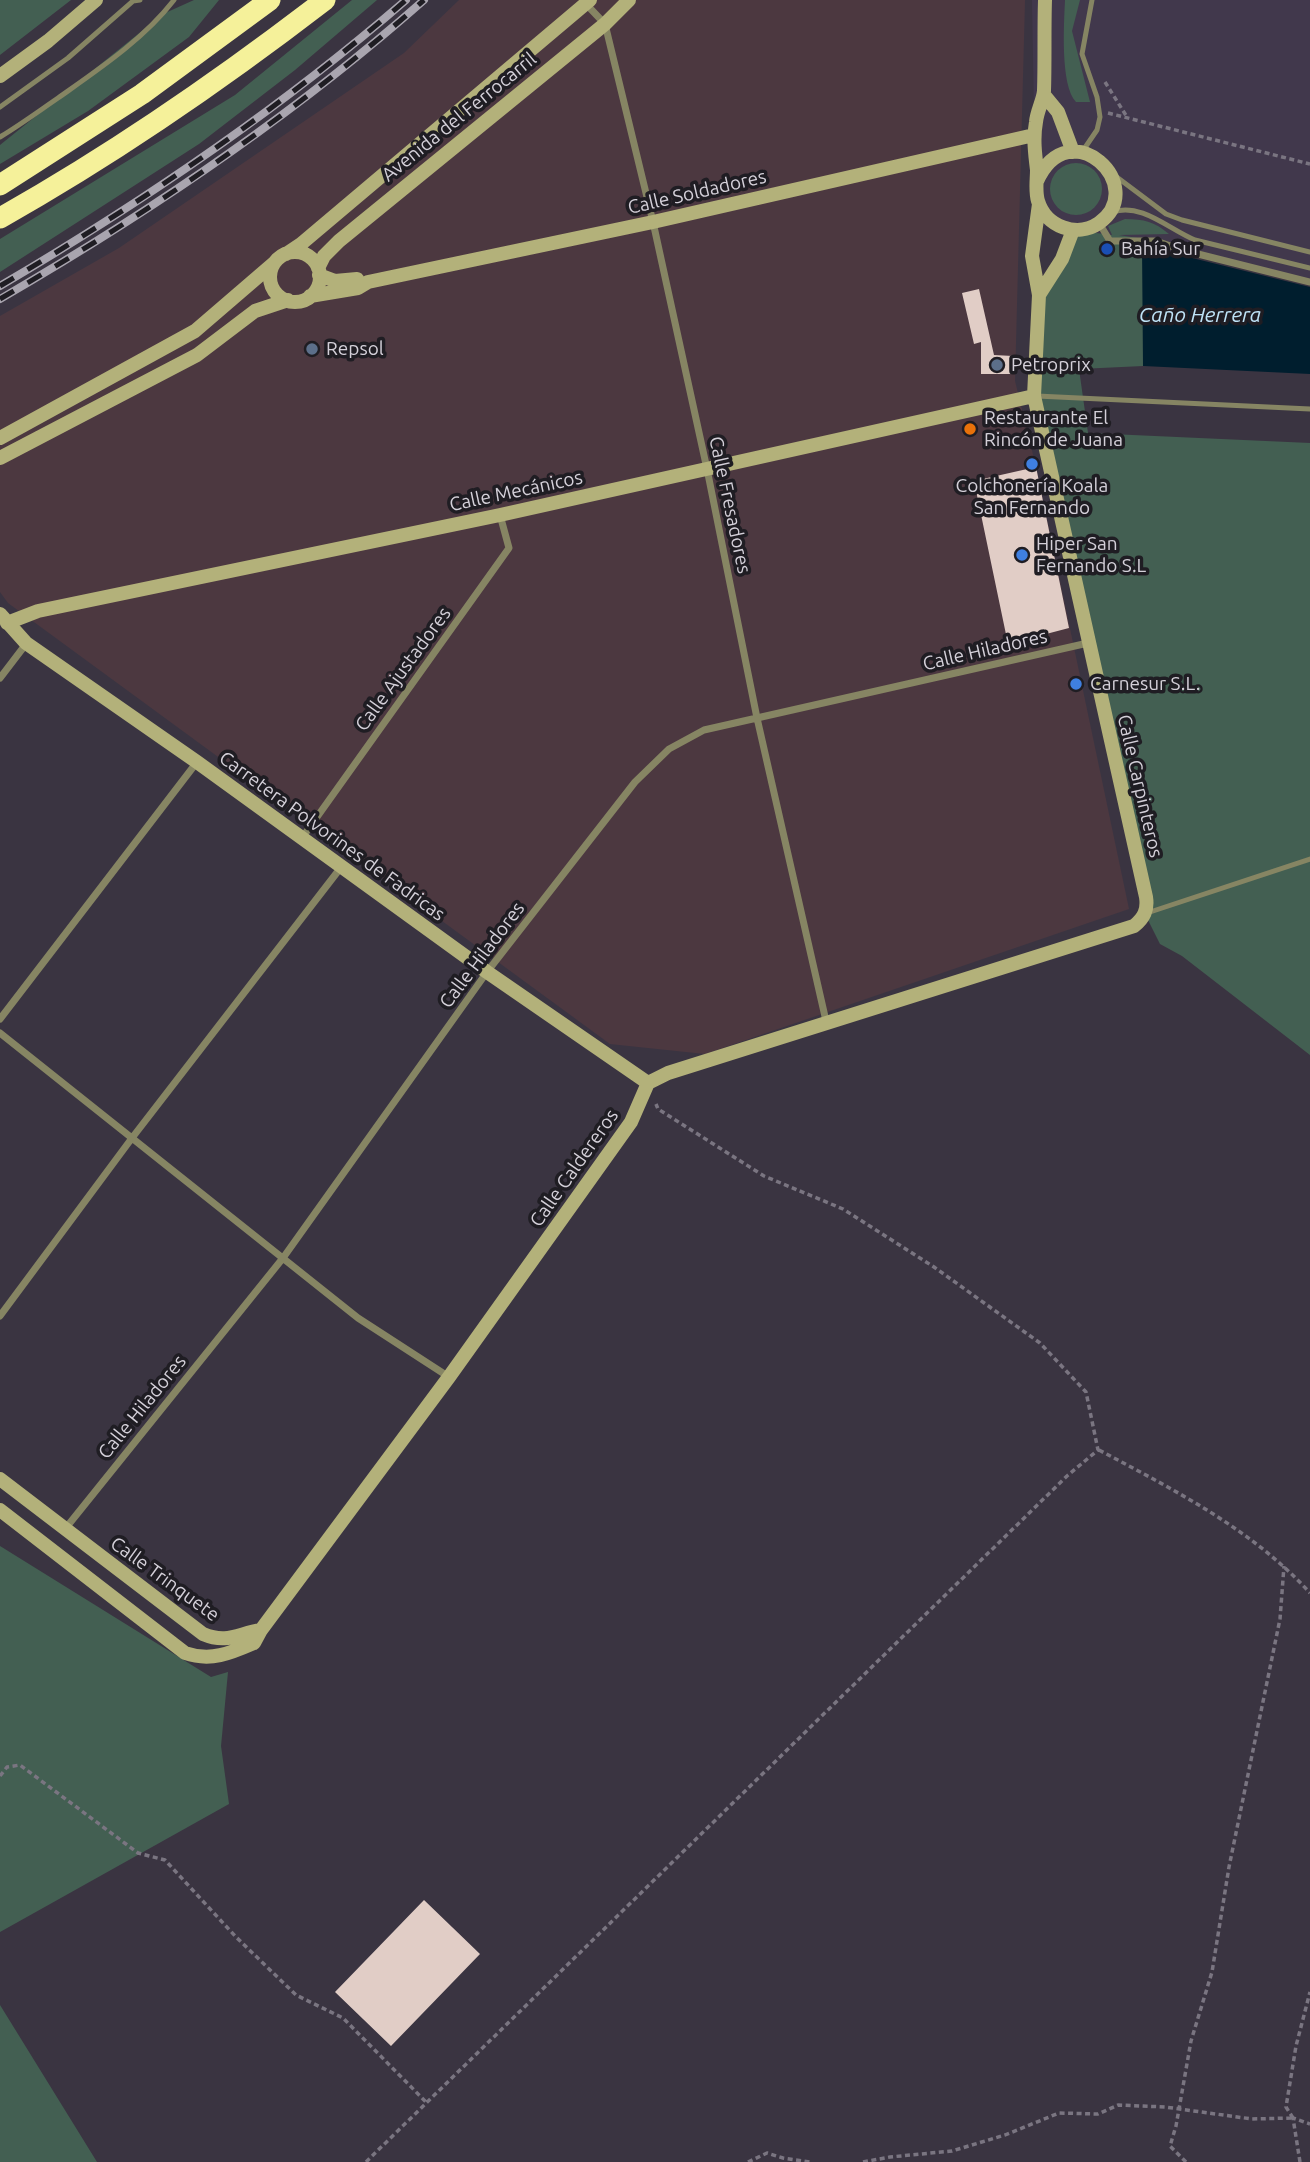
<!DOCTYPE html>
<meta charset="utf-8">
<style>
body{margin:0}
canvas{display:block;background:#3a3441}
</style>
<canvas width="1310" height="2162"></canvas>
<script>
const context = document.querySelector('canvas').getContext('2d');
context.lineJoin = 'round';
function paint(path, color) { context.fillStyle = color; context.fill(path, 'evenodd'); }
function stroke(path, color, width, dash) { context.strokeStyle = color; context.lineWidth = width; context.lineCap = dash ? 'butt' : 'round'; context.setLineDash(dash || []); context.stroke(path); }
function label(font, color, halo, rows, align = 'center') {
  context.font = font + ' Ubuntu,sans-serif'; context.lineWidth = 7; context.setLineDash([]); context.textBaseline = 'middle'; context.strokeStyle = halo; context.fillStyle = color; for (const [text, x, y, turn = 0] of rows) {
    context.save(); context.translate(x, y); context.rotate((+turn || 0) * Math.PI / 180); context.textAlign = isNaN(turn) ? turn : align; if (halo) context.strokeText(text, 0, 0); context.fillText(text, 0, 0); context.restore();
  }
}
paint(new Path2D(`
 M1032,0H1310V279L1036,224Z`), '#41384c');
paint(new Path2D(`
 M459,0H1025L1015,381L1036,467L1129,909L705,1054L610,1044L8,603L0,592V316L119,248L404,53Z`), '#4c3840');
paint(new Path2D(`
 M0,0H71L0,55Z
 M194,0H219L189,37L88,111L0,164V145L163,14Z
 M352,0H377L295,70L199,144L0,272V239L235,95Z
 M1065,0H1080L1072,31L1090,102H1076C1060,85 1064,23 1065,0Z
 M1050 189a26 26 0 1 1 52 0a26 26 0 1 1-52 0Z
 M1125,219C1144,219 1155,222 1169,234L1119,235L1156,241L1143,366L1079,369L1088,433L1310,443V1055L1182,956L1160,944L1145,914L1034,396L1039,295L1073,230L1112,235L1108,226Z
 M0,1546L211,1677L228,1672L221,1746L229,1804L0,1932Z
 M0,2005L97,2162H0Z`), '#435f52');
paint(new Path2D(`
 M1142,245L1159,246L1168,252L1310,287V374L1143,366Z`), '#001e2e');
paint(new Path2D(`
 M979,289L994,355L1013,356V374H981V342L974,344L962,293Z
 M1036,467L1069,628L1008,644L974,481Z
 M424,1900L480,1954L391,2046L335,1992Z`), '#e1cdc6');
stroke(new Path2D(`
 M1105,82L1127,117
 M1108,113L1310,164
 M1099,1450C1174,1490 1252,1529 1310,1593
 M0,1776L7,1767L20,1765L138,1853L165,1860L236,1937L296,1995L343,2018L427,2103
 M1293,2118L1286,2107L1296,2046L1310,1992
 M366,2162L1067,1476L1098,1450L1086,1392L1040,1343L934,1267L843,1209L764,1176L658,1109L656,1104
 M748,2162L767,2153L783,2158L810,2162
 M863,2162L890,2157L952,2151L1005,2135L1059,2113L1098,2114L1118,2105L1165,2107L1252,2119L1293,2118
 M1186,2162L1170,2146L1176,2126L1191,2041L1212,1972L1229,1867L1280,1619L1284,1566
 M1300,2162L1293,2118L1310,2124`), '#7a7581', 3.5, [5, 3.5]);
stroke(new Path2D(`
 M0,107L68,58L133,1L140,0
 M0,137C20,125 39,111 58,98C99,69 144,39 174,0
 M1082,152L1097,130L1100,117L1097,97L1082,54L1092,0
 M1114,175L1166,214L1182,220L1310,252
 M1113,212C1141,202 1170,230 1195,240L1310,268
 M1037,396L1310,409
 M1147,913L1310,859`), '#868563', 5);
stroke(new Path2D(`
 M586,4L605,24L653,222L707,469L757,718L826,1021
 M1099,223L1110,241H1156L1182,250L1310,282
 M0,678L26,644
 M302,838L509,548L500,515
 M0,1019L197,762
 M0,1033L358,1318L449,1377
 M0,1316L132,1138L342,866
 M65,1529L283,1258L487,972L635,782L669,749L704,730L1088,643`), '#868563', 7);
stroke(new Path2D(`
 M0,76L48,41L96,0
 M1044,95L1058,112L1073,152
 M1037,181C1070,109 1150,187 1099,223C1077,238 1046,227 1038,201C1035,191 1037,180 1037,170C1035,154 1033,138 1036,122C1037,111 1043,101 1044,91C1045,61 1044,30 1045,0
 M270 277a25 25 0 1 1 50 0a25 25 0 1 1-50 0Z
 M286,254L301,244L590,0
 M318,268L324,256L339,241L605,24L629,0
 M319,275L335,281L357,279
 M1039,295L1062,259L1073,230
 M310,296L358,288L368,282L653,222L1034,135
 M0,438L195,331L274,263
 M0,458L197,355L255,311L288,300
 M0,614L26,643L197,762L487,972L648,1083
 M7,623L38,611L500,515L1034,396
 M0,1479L203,1634C227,1644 237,1634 261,1630
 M0,1510L185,1653C211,1662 231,1653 254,1643L261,1630L449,1377L631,1122L648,1083L668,1073L1134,926C1144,918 1148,910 1146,897L1034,396L1039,295L1032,256L1039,204`), '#b3b17a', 14);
stroke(new Path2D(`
 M0,185L142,94L270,0
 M0,218C114,154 221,80 325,0`), '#f5f19a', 21);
const rail = new Path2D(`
 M0,286C143,202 280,109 406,0
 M0,299C150,212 294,115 424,0`);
stroke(rail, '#a9a5af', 8);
stroke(rail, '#1f1d23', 5, [16]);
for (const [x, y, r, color] of [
 [1107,249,7,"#1a4fb4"],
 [312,349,7,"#5c6f8a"],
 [997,365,7,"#5c6f8a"],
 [970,429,7,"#e8710a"],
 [1032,464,7,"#3f7fe0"],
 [1022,555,7,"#3f7fe0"],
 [1076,684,7,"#3f7fe0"]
]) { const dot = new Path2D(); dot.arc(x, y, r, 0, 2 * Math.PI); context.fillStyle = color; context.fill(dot); stroke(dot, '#1f1d23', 2.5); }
label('19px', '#d4d0d9', '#1f1d23', [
 ["Avenida del Ferrocarril",459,117,-39],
 ["Calle Soldadores",697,192,-13],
 ["Calle Mecánicos",516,491,-12],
 ["Calle Fresadores",730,505,78],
 ["Calle Hiladores",985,650,-13],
 ["Calle Ajustadores",403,669,-54],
 ["Calle Carpinteros",1140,786,77],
 ["Carretera Polvorines de Fadricas",332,836,36],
 ["Calle Hiladores",482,955,-53],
 ["Calle Caldereros",574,1168,-55],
 ["Calle Hiladores",142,1407,-51],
 ["Calle Trinquete",165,1579,36]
]);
label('19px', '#d4d0d9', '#1f1d23', [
 ["Bahía Sur",1121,249],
 ["Repsol",326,349],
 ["Petroprix",1011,365],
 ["Restaurante El",984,418],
 ["Rincón de Juana",984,440],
 ["Colchonería Koala",1032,486,"center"],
 ["San Fernando",1032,508,"center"],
 ["Hiper San",1036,544],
 ["Fernando S.L",1036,566],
 ["Carnesur S.L.",1090,684]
], 'left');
label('italic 21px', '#bfe3f7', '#1f1d23', [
 ["Caño Herrera",1200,315]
]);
</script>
